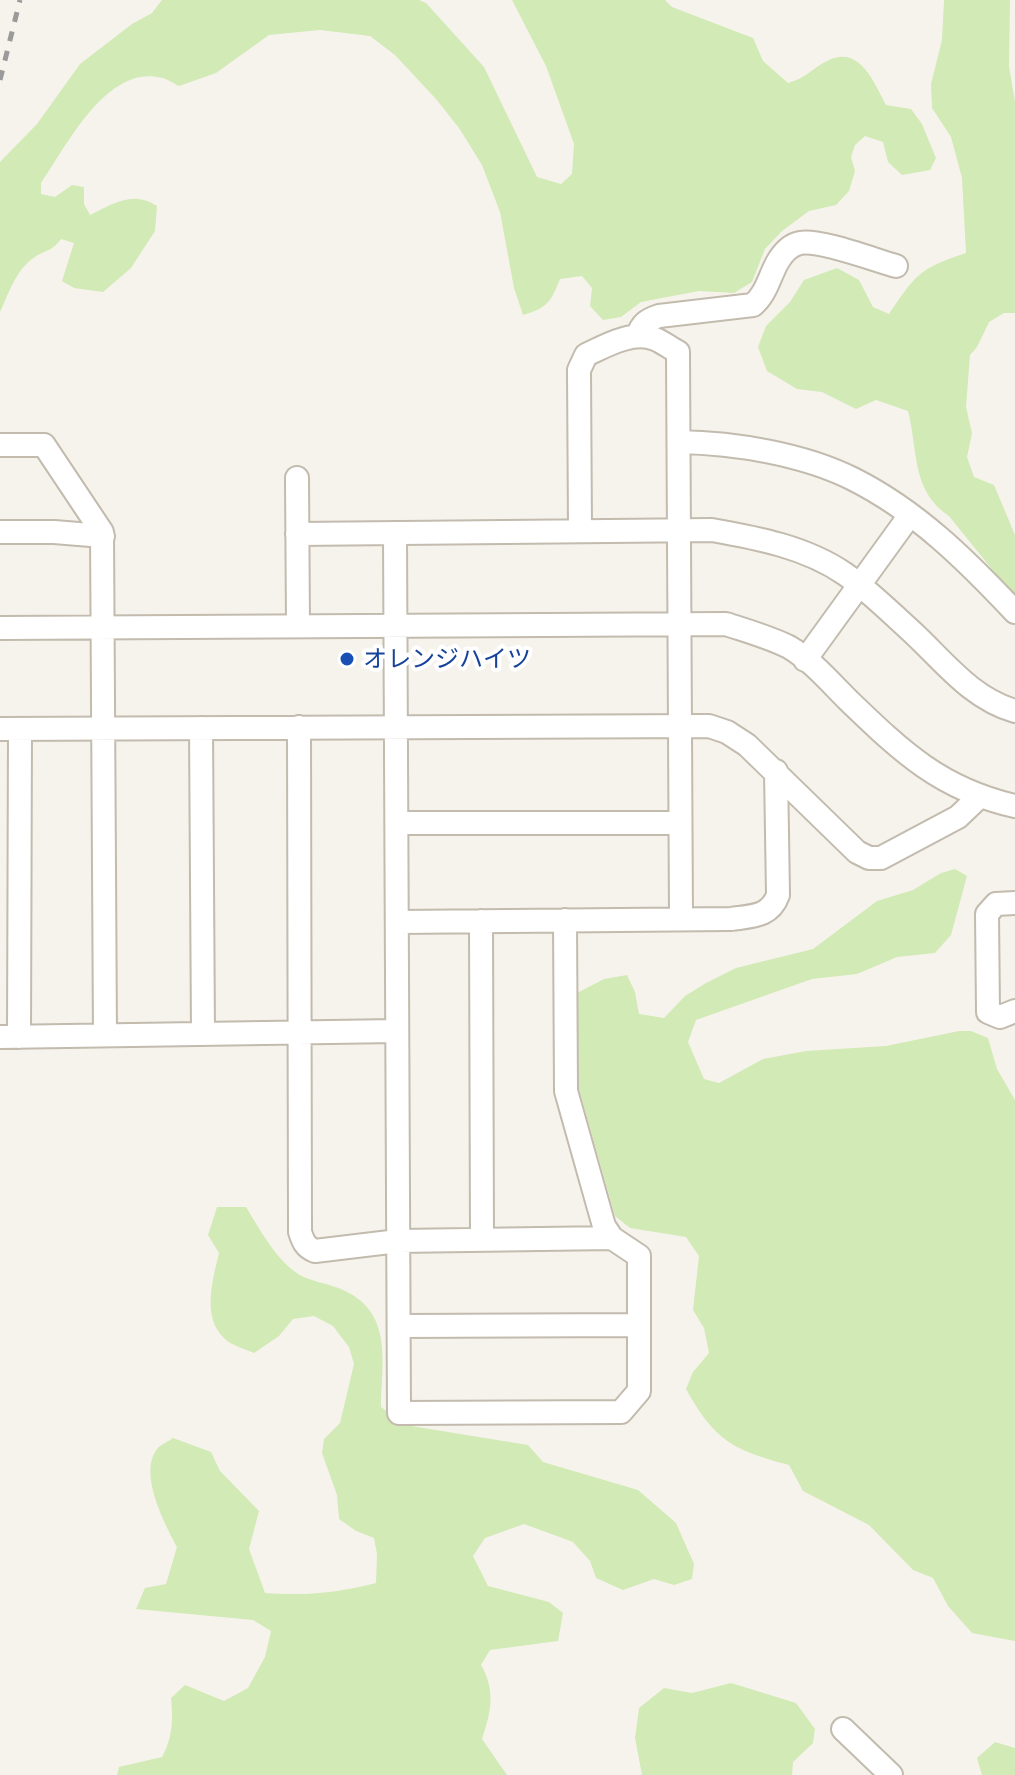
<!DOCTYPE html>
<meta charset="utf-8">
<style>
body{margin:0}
canvas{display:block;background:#f6f3ec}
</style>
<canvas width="1015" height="1775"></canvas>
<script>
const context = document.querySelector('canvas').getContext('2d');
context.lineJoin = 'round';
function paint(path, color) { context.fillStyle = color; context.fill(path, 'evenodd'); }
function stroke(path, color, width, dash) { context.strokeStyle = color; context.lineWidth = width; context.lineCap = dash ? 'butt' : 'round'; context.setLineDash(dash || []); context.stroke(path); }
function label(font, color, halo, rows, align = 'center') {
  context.font = font + ' "Asap Condensed","Noto Sans JP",sans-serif'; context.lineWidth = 8; context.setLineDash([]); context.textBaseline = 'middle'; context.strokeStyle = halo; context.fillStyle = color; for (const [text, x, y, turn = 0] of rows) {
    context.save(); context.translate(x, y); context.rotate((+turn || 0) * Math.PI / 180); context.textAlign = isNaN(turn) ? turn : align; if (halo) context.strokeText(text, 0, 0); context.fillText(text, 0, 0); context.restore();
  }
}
paint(new Path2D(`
 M162,0H419L426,3L484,67L537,177L561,184L572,174L574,144L546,66L512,0H665L672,7L753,38L763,61L788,83C808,77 811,69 827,61C860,44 874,83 886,105L911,109L922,124L936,158L930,170L902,175L888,162L883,142L865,136L855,145L851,157L855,171L849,191L836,205L809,211L782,231L765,249L752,282L734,293L699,291L641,302L621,317L603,320L590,306L592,288L582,276L560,279C551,302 547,308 523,315L514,288L500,212L482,165L459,128L436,99L395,55L370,36L320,30L269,35L216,73L179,86C174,84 168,79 162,78C107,63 66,147 41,183V194L55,197L72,185L84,187V204L90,215C113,204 133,190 157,206L155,231L131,268L103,292L74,288L62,281L74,243L61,239C51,252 47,249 35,257C16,269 9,293 0,312V162L37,124L80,64L132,24L152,13Z
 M944,0H1010L1009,66L1015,102V313H1004L989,322L977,347L970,355L966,407L972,433L967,457L974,477L994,485L1015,535V598L949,516C911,491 918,450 908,411L876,400L856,409L822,392L797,389L767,371L758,347L766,326L790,302L804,280L837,268L859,280L873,307L889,314C917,273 919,269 966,253L962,178L951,137L932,108L931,84L942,40Z
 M955,869L967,876L951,935L935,953L897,957L857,974L812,979L696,1020L688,1042L704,1079L719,1083L763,1059L806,1051L886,1046L959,1031H971L988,1038L997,1069L1015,1100V1641L972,1633L948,1606L933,1578L913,1570L869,1525L803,1491L789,1465C733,1450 715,1441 686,1389L693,1372L709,1353L704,1328L693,1310L699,1256L686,1237L630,1228L615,1216L579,1089L575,994L604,979L627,975L635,992L639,1014L664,1018L685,996L706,983L736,968L813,949L877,901L913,890L941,873Z
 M217,1207H246C259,1228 274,1256 294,1271C306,1281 327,1283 341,1289C393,1311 382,1359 381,1407L405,1425L528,1445L543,1462L638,1490L676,1523L694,1564L692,1579L674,1585L654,1579L623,1590L596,1578L590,1561L573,1542L524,1524L485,1538L473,1556L488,1586L549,1602L563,1613L558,1641L490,1650L481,1665C496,1691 491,1712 482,1739L507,1775H117L119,1767L162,1757C173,1737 173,1720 171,1698L185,1685L224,1701L248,1688L265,1657L271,1631L253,1620L136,1609L145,1588L166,1584L177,1547C165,1524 138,1474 157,1449C160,1445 169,1441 173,1438L211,1452L220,1471L259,1511L249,1549L265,1593C306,1596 336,1593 376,1583L377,1554L374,1538L356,1531L339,1519L337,1495L322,1453L324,1439L340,1423L354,1364L349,1347L333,1326L314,1316L293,1319L279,1336L254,1353C245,1349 231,1345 225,1339C201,1318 213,1279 219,1253L208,1235Z
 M731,1683L796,1703L815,1729L813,1743L793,1762L792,1775H642L635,1738L639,1708L664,1688L692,1693Z
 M995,1742L1015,1748V1775H982L977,1758Z`), '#d2eab5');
const minor = new Path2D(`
 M638,336C641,324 647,320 659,316L753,305C766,294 769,278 777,263C782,254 790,245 800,243C820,239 874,260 896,266
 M679,442C735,443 803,454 853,479C917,511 967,561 1015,612
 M0,445H44L102,532L105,1035
 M297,478L298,626
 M580,530L579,370L586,355C605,346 633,330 655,339C663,342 670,348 678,352L681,918
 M0,532H54L103,536
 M395,533L399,1413L621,1412L639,1391V1256L612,1238L604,1226L566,1091L565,920
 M297,534L712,530C757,538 806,547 845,574C868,590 889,611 910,630C943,660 970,698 1015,711
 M0,628L726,624C747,631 769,637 789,647C811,660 830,682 848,700C901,751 940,789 1015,806
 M805,660L910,515
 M299,727L300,1232C303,1241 305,1247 315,1251L398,1241L612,1238
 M201,728L203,1034
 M0,729L709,726L727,732L747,745L857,852L869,858H881L958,817L979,797
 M397,823H680
 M1015,903L996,904L987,914L988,1012L1000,1017L1015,1011
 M481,921L482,1240
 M398,922L731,919C752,916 770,917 778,895L776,771
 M0,1037L396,1031
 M19,1037L20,729
 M399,1326L639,1325
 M843,1729L891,1775`);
stroke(minor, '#c2bbae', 26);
stroke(minor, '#fff', 22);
stroke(new Path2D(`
 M0,80L20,0`), '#9a9a9a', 5, [10, 10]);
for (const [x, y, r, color] of [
 [347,659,8,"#1a4fb4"]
]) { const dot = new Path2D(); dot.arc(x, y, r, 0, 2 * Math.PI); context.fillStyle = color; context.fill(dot); stroke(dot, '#fff', 3); }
label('24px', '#164399', '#fff', [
 ["オレンジハイツ",363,659]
], 'left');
</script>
